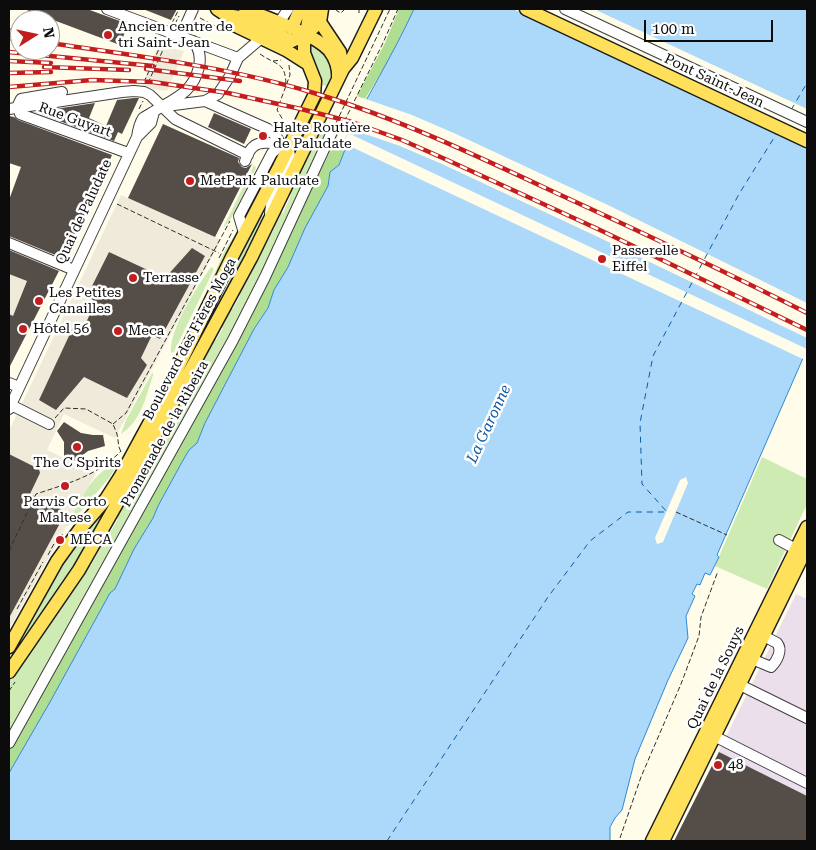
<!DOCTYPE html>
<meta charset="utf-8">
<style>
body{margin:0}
#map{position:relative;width:816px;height:850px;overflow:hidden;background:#fffcea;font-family:"Roboto Serif",serif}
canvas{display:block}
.frame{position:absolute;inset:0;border:10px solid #0c0c0c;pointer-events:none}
.north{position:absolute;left:10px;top:10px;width:50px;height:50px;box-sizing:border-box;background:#fff;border:1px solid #9e9e9e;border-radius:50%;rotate:80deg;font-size:14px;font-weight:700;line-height:20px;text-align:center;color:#0c0c0c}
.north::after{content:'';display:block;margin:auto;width:18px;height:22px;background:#c31e1d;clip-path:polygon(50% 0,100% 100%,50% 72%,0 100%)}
.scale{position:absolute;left:644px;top:20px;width:129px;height:22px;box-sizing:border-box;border:2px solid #0c0c0c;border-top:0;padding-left:6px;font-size:15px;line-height:18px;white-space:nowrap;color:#0c0c0c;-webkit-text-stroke:4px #fff;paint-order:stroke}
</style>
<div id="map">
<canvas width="816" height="850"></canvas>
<div class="frame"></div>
<div class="north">N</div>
<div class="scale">100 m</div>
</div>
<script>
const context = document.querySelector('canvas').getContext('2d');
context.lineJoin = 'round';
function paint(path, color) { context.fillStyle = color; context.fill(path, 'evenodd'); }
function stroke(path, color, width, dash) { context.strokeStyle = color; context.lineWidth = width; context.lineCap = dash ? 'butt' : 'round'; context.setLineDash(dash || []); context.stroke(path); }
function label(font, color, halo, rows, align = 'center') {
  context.font = font + ' "Roboto Serif",serif'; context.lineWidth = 5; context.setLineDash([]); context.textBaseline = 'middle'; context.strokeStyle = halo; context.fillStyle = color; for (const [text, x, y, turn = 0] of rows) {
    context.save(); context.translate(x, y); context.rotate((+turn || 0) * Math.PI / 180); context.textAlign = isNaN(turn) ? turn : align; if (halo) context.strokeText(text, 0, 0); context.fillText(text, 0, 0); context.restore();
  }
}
paint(new Path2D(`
 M796,594L807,599V841H675Z`), '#ebdfeb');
paint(new Path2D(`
 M312,44C330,57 334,65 329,87L319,84L318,68L310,50Z
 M321,125L341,130L240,329L9,750V678L12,679L40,637L50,618L53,619L61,608L58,606L66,595L69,597L80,581L77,579L87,563L91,565L100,549L97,546L104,534L108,536L118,519L115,517L125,498L129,499L153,456L149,454L159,435L163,437L170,424L167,422L177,403L181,404L188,392L184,390L192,375L196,377L205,360L202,358L212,339L216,340L223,328L220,326L229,308L233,309L240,296L237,294L246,276L249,277L256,264L253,262L263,243L266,244L275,227L272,226L279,212L283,213L291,195L288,193L303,159L307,161L312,145Z
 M254,165L256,168C249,183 234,219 223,228Z
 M258,214L265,217L228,295L176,382Z
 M237,232L238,236L214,282L211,281L225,250Z
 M211,267L214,269L174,352L171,353C169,329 197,287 211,267Z
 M152,373H153V375C146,397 141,421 121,434L126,420Z
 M762,457L807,479V504L767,589L715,566Z
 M115,463L117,465L110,477L68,526H66C81,500 88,478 115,463Z
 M130,467L77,563L9,663V655L50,579Z`), '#cdebb2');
paint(new Path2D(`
 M399,9H414L387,63L365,99L357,96L385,43Z
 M336,140L346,147L339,165L330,172L328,186L305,228L288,267L274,290L268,308L254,329L205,423L197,443L189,450L182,462L158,506L153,518L134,549L115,589L110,593L50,702L9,773V750L240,329Z`), '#afdd91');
paint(new Path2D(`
 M160,46L184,51L167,91L142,87L156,51Z
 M121,195L221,240L115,438L64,414L47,450L96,473L9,629V618L66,512L40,500L9,566V539L40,473L38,468L9,454V431ZM192,249L205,256L160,339L152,335L141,358L147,365L127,398L84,377L57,409L39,400L75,323L84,327L95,303L88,294L109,252L165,278Z
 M9,274L27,281L13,316L9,314Z`), '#efeada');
const water = new Path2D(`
 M414,9H807V349L717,555L719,557L710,575L705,573L700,585L697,584L692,594L695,596L686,616L688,638L668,680L635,759L622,810L615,818L610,827V841H9V773L50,702L110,593L115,589L134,549L153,518L158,506L182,462L189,450L197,443L205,423L254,329L268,308L274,290L288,267L305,228L328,186L330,172L339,165L346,147L343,144C366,98 393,55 414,9Z`);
paint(water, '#acd8f9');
stroke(water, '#2f89d4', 1);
paint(new Path2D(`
 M513,9H594L807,109V147Z
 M363,98L412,115L456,134L610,206L807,303V338L596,236L442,164L400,146L348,128Z
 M348,133L807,349V355L805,360L343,143Z
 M686,477L688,483L663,542L657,544L655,538L680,480Z`), '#fffcea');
stroke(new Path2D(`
 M791,110L807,83
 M387,841L548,597L590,541L628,512H667L642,484L640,423L653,356L739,194L777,133`), '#0f5aa4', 1, [6, 5]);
paint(new Path2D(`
 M24,9H87L128,24L120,45Z
 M143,9H177L171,20Z
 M134,98H139L122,134L118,132L114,141L35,112L95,103L89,118L106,126L117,100Z
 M214,113L251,129L244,144L208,127Z
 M9,116L14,117L18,120L112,155L89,207L71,242L72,243L65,259L9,236V200L21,167L9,163Z
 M163,124L239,158L238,162L242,167L246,168L252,164L215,237L128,198Z
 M192,248L205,256L160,339L152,335L141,358L147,365L127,398L84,377L56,410L39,400L75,323L84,327L95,303L88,294L109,252L165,278Z
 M9,250L59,271L9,368V314L13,316L27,281L9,274Z
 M64,422L81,433L93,435H103L105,446L88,451L75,461L64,456V442L57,431Z
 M9,454L39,469L40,473L30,494L66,512L9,618Z
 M719,752L807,796V841H674Z`), '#554e48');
const minor = new Path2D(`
 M107,9L238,58
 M565,9L807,122
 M181,36L193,9
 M62,92L21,99L18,105L20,114L128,153
 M205,101L268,129L276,136L281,145L272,153L239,216L244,233
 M166,106L205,101L218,94L230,76L238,58L279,23L288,9
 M9,109L122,92L134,91L144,92L150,95L175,119L248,155
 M137,137L151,123L154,112
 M245,161C247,156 249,150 253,147C260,140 276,143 284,147
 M270,213C271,207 271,199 274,193C278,181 296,161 288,149
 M9,243L74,270
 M9,383L19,387
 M11,405L49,424
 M9,409L137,137C138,130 139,124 143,118C147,115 152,113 156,110C176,98 193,92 199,67C201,57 200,49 193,41
 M779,540L803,553
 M747,657L771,667C777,661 783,650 777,643L758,633
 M734,682L807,718
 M708,733L807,783
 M9,743L233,340L265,277L332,132`);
const major = new Path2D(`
 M217,9L226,15L239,17L292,41L305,35L320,22
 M245,9C267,18 313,33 329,50C335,58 339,69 338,79
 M322,9L320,22L340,52L343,69
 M526,9L807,141
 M226,15L234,25L286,50L308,64
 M292,28L300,9
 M9,647L57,561L80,529L106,499L120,477L165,394L232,257L279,167L314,96L315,81L304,53V45L309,16L312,9
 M9,672L79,570L140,463L251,258L343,69L352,58L376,9
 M652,841L807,527
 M663,841L807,547`);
stroke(minor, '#3f3f3f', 12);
stroke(major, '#1d1d1d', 15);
stroke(new Path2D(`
 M336,9L337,11L341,13L345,9
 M359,13V9
 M200,18L223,30
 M172,23L179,9
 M175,24L179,16
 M9,29L20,30
 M260,54C277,66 286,61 286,87
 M273,61L281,60
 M144,82L163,40
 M148,83L167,41
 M139,109L143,101
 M336,123L390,9
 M286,125L277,110L290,75L289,65
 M341,128L383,43L398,9
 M117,204L219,253
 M219,258L233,230
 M55,418L64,408L86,409L113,424L117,434L119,447L121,452
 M113,424L126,413L230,221
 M676,512L727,535
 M9,551L36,494C69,483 97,476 121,451
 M48,555L56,540L63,534
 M17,609L43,562
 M9,691L15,682
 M620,838L641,777L681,684L699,636L701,617L718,571`), '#2e2e2e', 1, [5, 2.5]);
stroke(minor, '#fff', 10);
stroke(major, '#ffe05a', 12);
const rail = new Path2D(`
 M9,38L20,39
 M50,43C138,56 228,67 314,93C397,118 475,155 554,192C639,231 724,271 807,313
 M9,52L153,66
 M9,61L51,63
 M44,67L129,70
 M146,69L240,81
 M9,73L51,72
 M9,87L92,80L153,82L228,93L301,109L352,122L402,140L445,159L600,230L807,330`);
stroke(rail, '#c31e1d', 4.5);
stroke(rail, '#fff', 2.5, [8]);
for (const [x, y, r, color] of [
 [108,35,5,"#c31e1d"],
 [263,136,5,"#c31e1d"],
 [190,181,5,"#c31e1d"],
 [602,259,5,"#c31e1d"],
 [133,278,5,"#c31e1d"],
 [39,301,5,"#c31e1d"],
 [23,329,5,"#c31e1d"],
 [118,331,5,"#c31e1d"],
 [77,447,5,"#c31e1d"],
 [65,486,5,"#c31e1d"],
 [60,540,5,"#c31e1d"],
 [718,765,5,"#c31e1d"]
]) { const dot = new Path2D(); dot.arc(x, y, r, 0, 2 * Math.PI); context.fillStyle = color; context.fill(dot); stroke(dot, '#fff', 2); }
label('14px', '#0c0c0c', '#fff', [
 ["Ancien centre de",118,27],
 ["tri Saint-Jean",118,43],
 ["Halte Routière",273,128],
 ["de Paludate",273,144],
 ["MetPark Paludate",200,181],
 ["Passerelle",612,251],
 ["Eiffel",612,267],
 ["Terrasse",143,278],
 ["Les Petites",49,293],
 ["Canailles",49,309],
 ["Hôtel 56",33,329],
 ["Meca",128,331],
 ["The C Spirits",77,463,"center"],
 ["Parvis Corto",65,502,"center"],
 ["Maltese",65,518,"center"],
 ["MÉCA",70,540],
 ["48",728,765]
], 'left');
label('14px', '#0c0c0c', '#fff', [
 ["Pont Saint-Jean",714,81,25],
 ["Rue Guyart",75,120,20],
 ["Quai de Paludate",84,212,-65],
 ["Boulevard des Frères Moga",190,339,-62],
 ["Promenade de la Ribeira",165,434,-61],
 ["Quai de la Souys",716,678,-64]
]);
label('italic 15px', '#0f5aa4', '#fff', [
 ["La Garonne",489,424,-65]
]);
</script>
